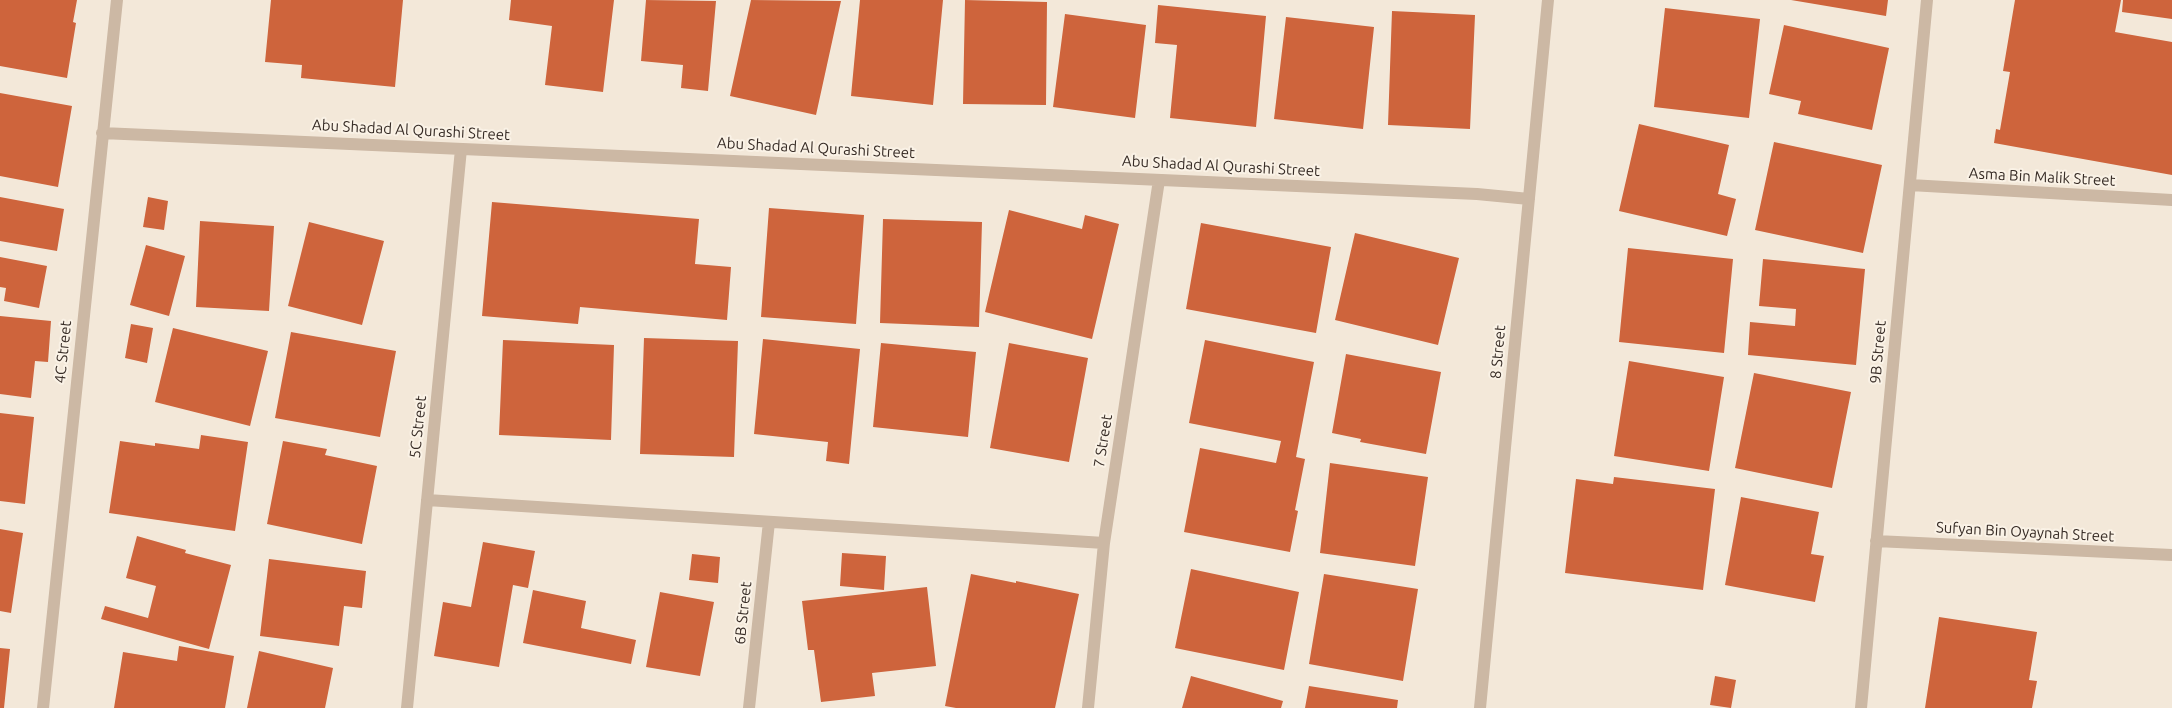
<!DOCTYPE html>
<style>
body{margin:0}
canvas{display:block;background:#f3e8d9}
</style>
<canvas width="2172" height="708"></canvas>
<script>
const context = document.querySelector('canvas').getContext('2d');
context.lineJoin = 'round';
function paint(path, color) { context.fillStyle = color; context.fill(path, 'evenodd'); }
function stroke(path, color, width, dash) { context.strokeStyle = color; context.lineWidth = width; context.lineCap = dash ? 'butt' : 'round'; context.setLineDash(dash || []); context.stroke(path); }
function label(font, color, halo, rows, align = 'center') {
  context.font = font + ' Ubuntu,sans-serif'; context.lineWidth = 4; context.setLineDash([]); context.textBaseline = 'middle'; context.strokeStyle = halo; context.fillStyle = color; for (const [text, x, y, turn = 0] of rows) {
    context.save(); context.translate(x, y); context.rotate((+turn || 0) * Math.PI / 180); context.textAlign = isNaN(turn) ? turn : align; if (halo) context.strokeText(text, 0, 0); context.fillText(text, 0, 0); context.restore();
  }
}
paint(new Path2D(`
 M0,0H77L73,22L76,23L67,78L0,66Z
 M271,0H403L395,87L301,78L302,65L265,62Z
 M511,0H614L603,92L545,85L552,26L509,20Z
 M646,0L716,1L708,91L681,88L683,65L641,61Z
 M751,0L841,1L816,115L730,96Z
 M860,0H943L933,105L851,96Z
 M965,0L1047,2L1046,105L963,104Z
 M1791,0H1888L1886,16Z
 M2015,0H2121L2115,32L2172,42V175L1994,143L1996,129L2000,130L2010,72L2003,71Z
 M2123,0H2172V19L2122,12Z
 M1158,5L1266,16L1256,127L1170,118L1177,45L1155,43Z
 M1665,8L1760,19L1749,118L1654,107Z
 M1392,11L1475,15L1470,129L1388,125Z
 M1065,14L1146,25L1135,118L1053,107Z
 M1286,17L1374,27L1363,129L1274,119Z
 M1784,25L1889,48L1872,130L1798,114L1801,101L1769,94Z
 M0,93L72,106L58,187L0,176Z
 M1639,124L1729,145L1718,194L1736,199L1727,236L1619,211Z
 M1774,142L1882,165L1863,253L1755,230Z
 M0,197L64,209L57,251L0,241Z
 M148,197L168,201L164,230L143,227Z
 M492,202L699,219L695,264L731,267L727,320L580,307L578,324L482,316Z
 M769,208L864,215L856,324L761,317Z
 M1009,210L1082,229L1085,215L1119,224L1092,339L985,312Z
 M883,219L982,222L979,327L880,323Z
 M200,221L274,226L269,311L196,307Z
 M309,222L384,241L362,325L288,306Z
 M1201,223L1331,247L1316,333L1186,309Z
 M1355,233L1459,258L1438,345L1335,320Z
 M146,245L185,256L169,316L130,305Z
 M1628,248L1733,259L1724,353L1619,342Z
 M0,257L47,266L39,308L4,301L6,288L0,287Z
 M1763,259L1865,269L1856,365L1748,355L1750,322L1795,326L1796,309L1759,306Z
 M0,316L51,321L48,362L35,361L31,398L0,394Z
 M131,324L153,328L147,363L125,358Z
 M173,328L268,351L250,426L155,402Z
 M291,332L396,351L380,437L275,418Z
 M644,338L738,341L734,457L640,454Z
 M763,339L860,349L849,464L826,461L828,442L754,434Z
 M503,340L614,345L611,440L499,435Z
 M1205,340L1314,362L1296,457L1305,459L1295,510L1298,511L1290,552L1184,532L1200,448L1276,463L1281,441L1189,423Z
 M881,343L976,352L968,437L873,427Z
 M1009,343L1088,358L1069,462L990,448Z
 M1346,354L1441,372L1426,454L1360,442L1361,439L1332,433Z
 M1629,361L1724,377L1709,471L1614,456Z
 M1754,373L1851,392L1832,488L1735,468Z
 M0,413L34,417L25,504L0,501Z
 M201,435L248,442L235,531L109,513L120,441L155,446V443L199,449Z
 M283,441L327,449L325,455L377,466L362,544L267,524Z
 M1330,463L1428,477L1415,566L1320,553Z
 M1614,477L1715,489L1703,590L1565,573L1576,479L1613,484Z
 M1741,497L1819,512L1811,554L1824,556L1815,602L1725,585Z
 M0,529L23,533L11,613L0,611Z
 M137,536L186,550L185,553L231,565L209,649L101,619L105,606L148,618L156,586L126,578Z
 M483,542L535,551L528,588L513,585L499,667L434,656L443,602L471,607Z
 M842,553L886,556L884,590L840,586Z
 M692,554L720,557L718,583L689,580Z
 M269,559L366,571L362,608L344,606L339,646L260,636Z
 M1191,569L1299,592L1284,670L1175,648Z
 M971,574L1016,583V581L1079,594L1055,708H956L945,706Z
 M1324,574L1418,589L1403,681L1309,664Z
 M927,587L936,666L872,673L875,696L821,702L814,650H808L802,601Z
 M533,590L586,601L581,628L636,640L631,664L523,643Z
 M660,592L714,602L700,676L646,667Z
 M1939,617L2037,632L2029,680L2037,681L2032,708H1925Z
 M179,646L234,656L225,708H114L123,652L177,661Z
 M0,648L10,649L4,708H0Z
 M259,651L333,668L325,708H247Z
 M1191,676L1283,701L1281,708H1182Z
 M1715,676L1736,680L1731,708L1710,705Z
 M1309,686L1398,700L1397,708H1305Z`), '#ce643c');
stroke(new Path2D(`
 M102,133L1477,194L1529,199
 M1910,185L2172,200
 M427,500L1104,543
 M1876,541L2172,555
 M43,708L117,0
 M407,708L461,149
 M749,708L769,522
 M1088,708L1104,543L1159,180
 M1480,708L1548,0
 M1861,708L1927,0`), '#ccb8a4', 12);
label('15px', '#372c26', '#faf2e6', [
 ["Abu Shadad Al Qurashi Street",411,130,3],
 ["Abu Shadad Al Qurashi Street",816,148,3],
 ["Abu Shadad Al Qurashi Street",1221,166,3],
 ["Asma Bin Malik Street",2042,177,3],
 ["4C Street",63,352,-84],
 ["8 Street",1498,352,-85],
 ["9B Street",1878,352,-85],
 ["5C Street",418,427,-84],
 ["7 Street",1103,441,-81],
 ["Sufyan Bin Oyaynah Street",2025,532,3],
 ["6B Street",743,613,-84]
]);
</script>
